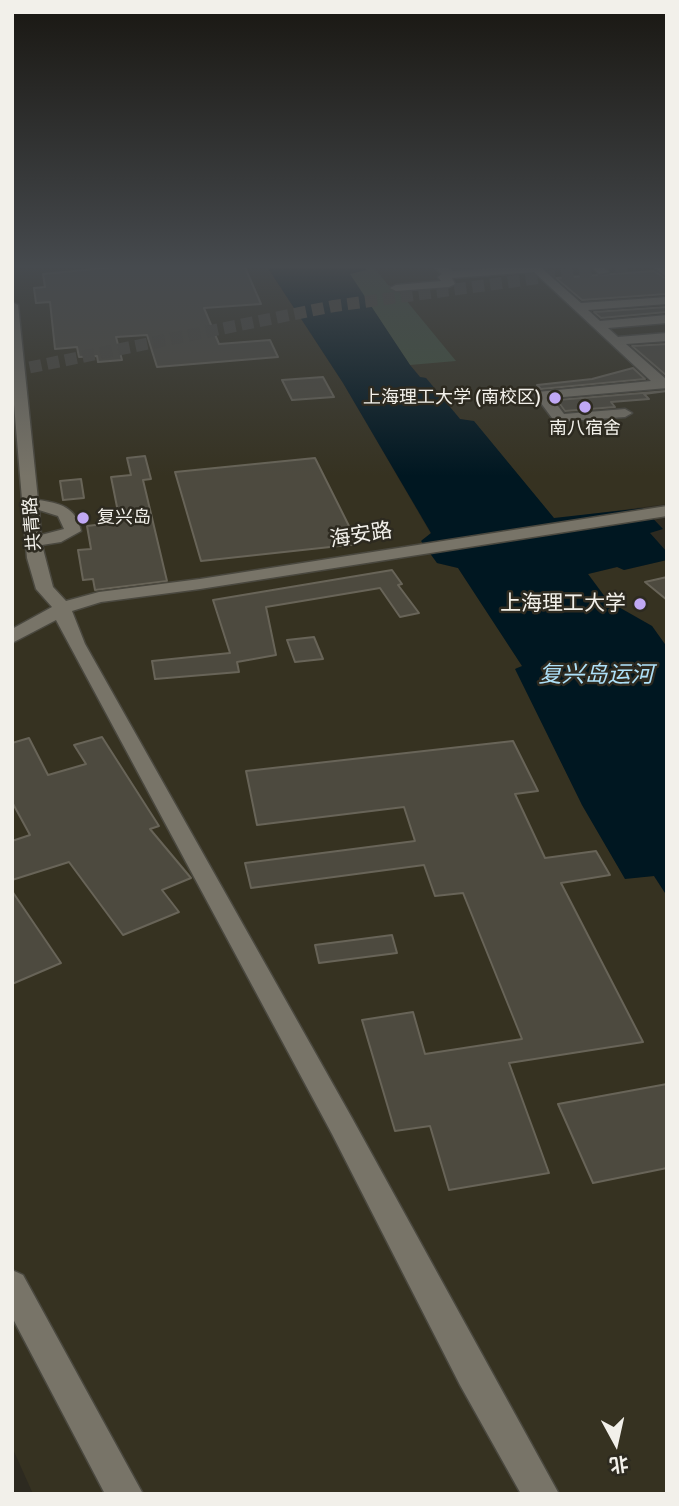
<!DOCTYPE html>
<meta charset="utf-8">
<style>
body{margin:0}
#map{position:relative;width:679px;height:1506px;overflow:hidden;background:#2d2a20;font-family:Signika,"Noto Sans SC",sans-serif}
canvas{display:block}
.frame{position:absolute;inset:0;border:14px solid #f2f0ea;pointer-events:none}
.north{position:absolute;left:581px;top:1408px;width:70px;height:70px;-webkit-text-stroke:5px #2d2a20;paint-order:stroke;rotate:172deg;font-size:19px;font-weight:700;line-height:28px;text-align:center;color:#f2f0ea}
.north::after{content:'';display:block;margin:auto;width:24px;height:32px;background:#f2f0ea;clip-path:polygon(50% 0,100% 100%,50% 72%,0 100%)}
</style>
<div id="map">
<canvas width="679" height="1506"></canvas>
<div class="frame"></div>
<div class="north">北</div>
</div>
<script>
const context = document.querySelector('canvas').getContext('2d');
context.lineJoin = 'round';
function paint(path, color) { context.fillStyle = color; context.fill(path, 'evenodd'); }
function stroke(path, color, width, dash) { context.strokeStyle = color; context.lineWidth = width; context.lineCap = dash ? 'butt' : 'round'; context.setLineDash(dash || []); context.stroke(path); }
function label(font, color, halo, rows, align = 'center') {
  context.font = font + ' Signika,"Noto Sans SC",sans-serif'; context.lineWidth = 5; context.setLineDash([]); context.textBaseline = 'middle'; context.strokeStyle = halo; context.fillStyle = color; for (const [text, x, y, turn = 0] of rows) {
    context.save(); context.translate(x, y); context.rotate((+turn || 0) * Math.PI / 180); context.textAlign = isNaN(turn) ? turn : align; if (halo) context.strokeText(text, 0, 0); context.fillText(text, 0, 0); context.restore();
  }
}
paint(new Path2D(`
 M12,265H266L343,383L431,534L422,540L437,563L458,568L523,667L516,668L582,805L625,878L654,876L667,896V1494H33L12,1447Z
 M345,265H667V504L554,519L474,422L460,419L426,378L420,377L410,365L385,331L366,270Z
 M667,560V647L652,626L608,601L588,574L618,567L624,570Z`), '#363221');
paint(new Path2D(`
 M345,265H372L388,285L396,288L456,361L410,365L349,274L366,269Z`), '#41523d');
paint(new Path2D(`
 M266,265L365,267L367,270L350,274L410,365L420,377L426,378L460,419L474,421L554,518L643,508L663,529L650,533L667,552V560L624,570L617,567L588,574L608,601L652,626L667,647V896L654,876L625,879L582,805L515,669L522,666L458,568L437,563L421,541L431,533L343,383Z`), '#001721');
const building = new Path2D(`
 M135,265H244L261,304L204,308L219,344L270,340L278,357L157,367L147,335L116,337L122,360L98,362L97,356L79,357L77,347L55,349L50,302L36,303L34,288L45,287L43,274Z
 M654,271L667,279V294L582,300L556,278Z
 M667,307V312L601,318L594,312Z
 M667,344V376L632,346Z
 M633,368L645,379L541,389L537,385L592,379Z
 M323,377L334,397L292,400L282,380Z
 M667,391L644,394L649,399L611,402L615,407L565,411L557,400Z
 M145,456L151,479L143,480L167,581L95,590L93,579L83,580L78,550L91,549L87,526L120,522L111,477L131,475L127,458Z
 M315,458L358,544L201,561L175,472Z
 M81,479L84,498L63,500L60,481Z
 M392,570L402,584L398,585L419,613L400,617L380,588L266,607L276,655L237,662L239,672L155,679L152,661L230,653L213,600Z
 M667,577V600L645,582Z
 M314,637L323,659L295,662L287,640Z
 M102,737L159,826L150,829L191,878L162,890L179,912L123,935L69,862L12,880V841L30,835L12,802V743L29,738L48,775L86,764L74,745Z
 M513,741L538,791L515,794L545,858L596,851L610,875L561,883L643,1042L509,1063L549,1173L449,1190L430,1126L395,1131L362,1020L413,1012L425,1054L522,1039L463,893L435,896L424,865L251,888L245,863L415,841L404,807L257,825L246,771Z
 M12,891L61,963L12,984Z
 M392,935L397,953L319,963L315,945Z
 M667,1084V1168L593,1183L558,1104Z`);
paint(building, '#4d4a3f');
stroke(building, '#686458', 2);
stroke(new Path2D(`
 M12,371L334,306L634,265`), '#4b483e', 12, [12, 6]);
const minor = new Path2D(`
 M431,265H443L453,271L538,265L581,303L667,297V304L588,310L600,321L667,315V323L608,328L618,337L667,333V341L626,344L667,380V388L552,398L564,414L625,409L632,413L625,417L555,422L535,395L537,392L651,381L534,272L452,278L455,284L449,287L396,291L390,288L396,285L441,281L438,277L442,274Z
 M590,265H602L609,272L599,274Z
 M650,265H662L667,269V277Z
 M12,302L18,305L38,500C60,503 76,507 81,531L61,542L42,545L53,587L66,601L99,592L200,579L667,506V516L200,589L101,602L72,611L85,644L352,1118L559,1494H521L460,1385L332,1134L56,620L12,643V629L52,607L36,589L27,558L12,381ZM39,510L58,516L64,529L41,535Z
 M12,1270L23,1275L143,1494H105L12,1317Z`);
stroke(minor, '#4a483f', 3);
paint(minor, '#787468');
const sky = context.createLinearGradient(0, 0, 0, 476);
sky.addColorStop(0, '#191712');
sky.addColorStop(0.56, '#464a4e');
sky.addColorStop(1, '#464a4e00');
context.fillStyle = sky;
context.fillRect(0, 0, 679, 476);
for (const [x, y, r, color] of [
 [555,398,7,"#c0a8f4"],
 [585,407,7,"#c0a8f4"],
 [83,518,7,"#c0a8f4"],
 [640,604,7,"#c0a8f4"]
]) { const dot = new Path2D(); dot.arc(x, y, r, 0, 2 * Math.PI); context.fillStyle = color; context.fill(dot); stroke(dot, '#2d2a20', 2.5); }
label('18px', '#f2f0ea', '#2d2a20', [
 ["上海理工大学 (南校区)",541,398],
 ["南八宿舍",585,429,"center"],
 ["复兴岛",97,518,"left"]
], 'right');
label('18px', '#f2f0ea', '#2d2a20', [
 ["共青路",33,524,-95]
]);
label('21px', '#f2f0ea', '#2d2a20', [
 ["海安路",361,536,-9]
]);
label('21px', '#f2f0ea', '#2d2a20', [
 ["上海理工大学",626,604]
], 'right');
label('italic 23px', '#aee0f8', '#2d2a20', [
 ["复兴岛运河",596,676]
]);
</script>
